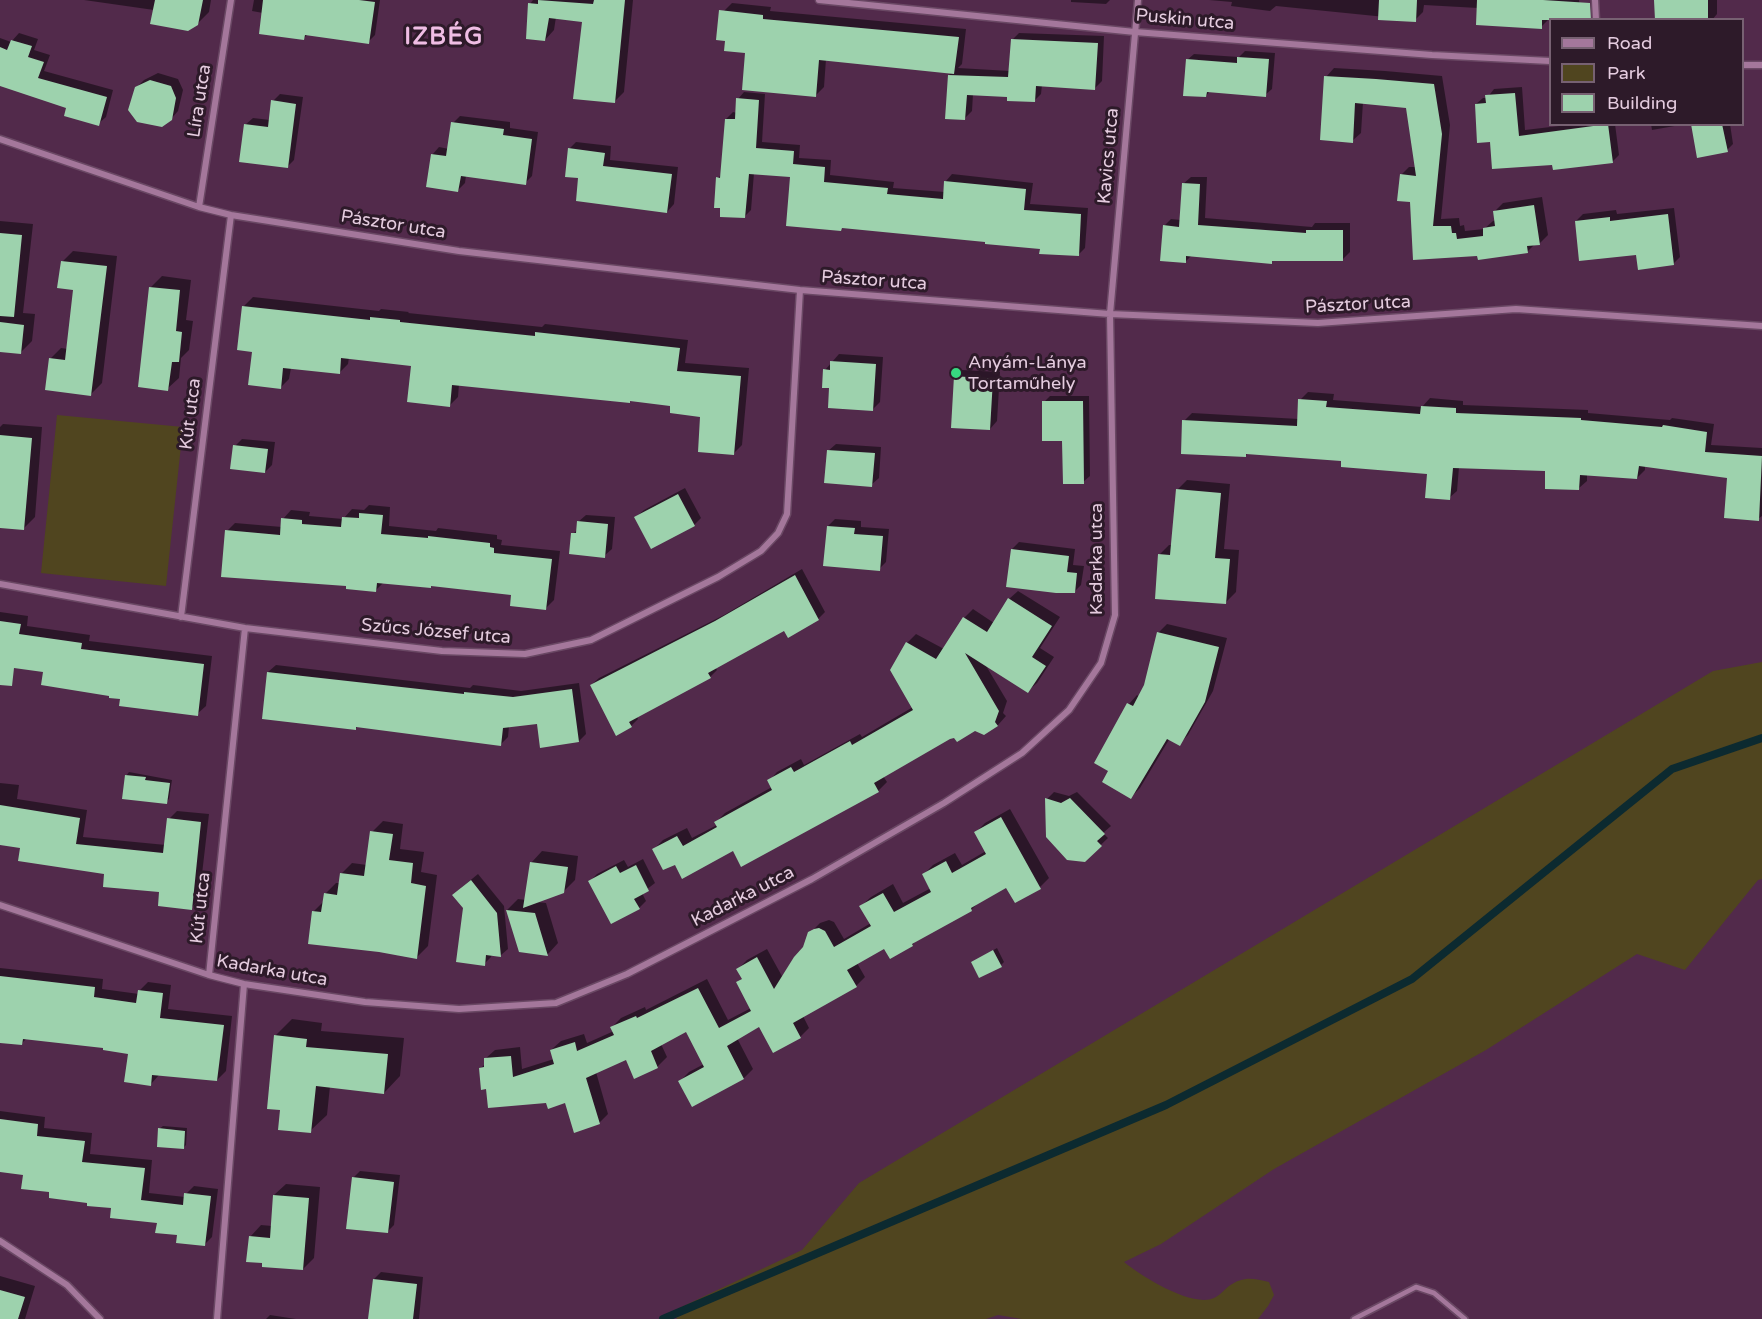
<!DOCTYPE html>
<meta charset="utf-8">
<style>
body{margin:0}
#map{position:relative;width:1762px;height:1319px;overflow:hidden;background:#522a4b;font-family:"Varela Round",sans-serif}
canvas{display:block}
.legend{position:absolute;left:1549px;top:18px;width:195px;height:108px;box-sizing:border-box;background:#2d1a29;border:2px solid #776172;margin:0;padding:8px 10px;list-style:none;font-size:18px;color:#e5ccdf}
.legend li{display:flex;align-items:center;gap:12px;height:30px}
.legend b{width:30px;border:2px solid #776172}
</style>
<div id="map">
<canvas width="1762" height="1319"></canvas>
<ul class="legend">
<li><b style="height:8px;background:#a4779b"></b>Road</li>
<li><b style="height:16px;background:#50451f"></b>Park</li>
<li><b style="height:16px;background:#9dd2ad"></b>Building</li>
</ul>
</div>
<script>
const context = document.querySelector('canvas').getContext('2d');
context.lineJoin = 'round';
function paint(path, color) { context.fillStyle = color; context.fill(path, 'evenodd'); }
function stroke(path, color, width, dash) { context.strokeStyle = color; context.lineWidth = width; context.lineCap = dash ? 'butt' : 'round'; context.setLineDash(dash || []); context.stroke(path); }
function label(font, color, halo, rows, align = 'center') {
  context.font = font + ' "Varela Round",sans-serif'; context.lineWidth = 6; context.setLineDash([]); context.textBaseline = 'middle'; context.strokeStyle = halo; context.fillStyle = color; for (const [text, x, y, turn = 0] of rows) {
    context.save(); context.translate(x, y); context.rotate((+turn || 0) * Math.PI / 180); context.textAlign = isNaN(turn) ? turn : align; if (halo) context.strokeText(text, 0, 0); context.fillText(text, 0, 0); context.restore();
  }
}
paint(new Path2D(`
 M57,415L183,427L166,586L41,573Z
 M1762,662V879L1758,880L1685,970L1637,954L1486,1050L1274,1169L1161,1244L1124,1262C1141,1276 1192,1308 1214,1298C1219,1296 1224,1290 1229,1286C1243,1276 1253,1278 1269,1282L1274,1295L1268,1306L1258,1319H1022L998,1315L986,1319H677L673,1311L802,1250L859,1183L1713,671Z`), '#50451f');
paint(new Path2D(`
 M84,0H211L209,12L197,24L154,10Z
 M254,0H380L375,35L368,42L308,34L304,38L263,13L252,11Z
 M533,0H633L624,92L615,101L583,20L556,17L554,30L545,40L530,4Z
 M1071,0H1110L1106,4L1071,2Z
 M1209,0H1579L1580,10L1549,19L1541,27L1478,8L1424,5L1423,12L1415,20L1276,6L1270,11L1231,6L1232,2Z
 M1656,0H1717V14L1712,20H1656Z
 M732,3L771,7L770,11L966,29L962,64L958,68L1010,71L1012,40L1019,33L1104,36L1102,81L1095,88L1042,85L1041,94L1034,101L1009,95L973,94L972,111L965,118L949,75L952,72L826,59L824,87L815,96L746,52L724,11Z
 M19,33L38,39L34,50L50,55L44,71L113,90L106,117L98,124L68,107L0,85V38L11,42Z
 M1245,51L1275,53L1272,89L1265,95L1210,91L1206,96L1187,60L1194,54L1239,57Z
 M1334,68L1385,71L1442,76L1450,125L1441,219L1459,218L1460,226L1464,225L1465,231L1484,229L1493,221L1496,220L1494,212L1503,203L1542,197L1548,235L1540,243L1535,244L1527,252L1415,258L1412,200L1401,175L1409,167H1416L1407,106L1363,102L1361,133L1352,141L1326,77Z
 M158,73L178,79L183,90L178,111L171,119L136,88L144,80Z
 M1522,87L1525,130L1576,124H1615L1619,155L1612,162L1553,163L1491,140L1476,104L1483,98H1487L1494,89Z
 M744,92L765,94L762,142L800,145L799,158L831,160L830,175L894,182L893,188L945,192L946,181L952,174L1033,183L1030,204L1088,208L1085,248L1078,255L1041,248L792,175L754,173L751,210L744,217L718,178L722,174L726,119L733,112L737,113L738,99Z
 M280,94L303,97L294,160L287,167L245,125L253,118L270,120L273,101Z
 M460,116L510,122V128L538,132L532,176L525,183L466,175L465,183L458,190L432,155L439,147L449,149L453,123Z
 M1651,124H1686L1652,130Z
 M1693,124H1730L1733,144L1727,150Z
 M576,142L611,146L610,160L678,167L674,204L667,212L580,177L569,149Z
 M1191,177H1207L1205,218L1312,227L1315,223H1350V252L1342,260L1274,259L1271,262L1192,255L1185,262L1164,226L1171,219L1181,220L1183,184Z
 M1674,208L1680,257L1673,264L1637,253L1576,221L1583,214L1616,210L1617,214Z
 M0,221L33,224L23,313L35,314L32,341L21,352L0,350Z
 M73,251L117,256L102,383L91,394L50,359L61,348L68,349L75,289L62,262Z
 M162,276L191,280L186,320L193,321L189,350L181,358L179,378L167,389L151,287Z
 M253,297L379,311L381,309L409,312L408,313L542,327L545,324L688,340L685,363L749,368L742,445L733,454L702,416L672,404L459,384L458,397L449,406L413,365L349,357L348,364L339,373L291,368L289,379L280,388L253,351L244,306Z
 M839,354L883,357L880,402L873,409L830,387L825,370Z
 M962,370L1000,372L997,421L990,429L955,377Z
 M1308,392L1334,394L1333,400L1422,407L1430,398L1463,401V405L1588,410V413L1670,420L1672,418L1714,424L1711,445L1762,448V516L1758,519L1728,477L1645,465V470L1637,478L1587,474V481L1579,488L1547,469L1459,467L1457,491L1449,498L1429,473L1343,459L1249,452L1245,456L1184,421L1192,413L1299,419L1300,400Z
 M1050,396H1089L1090,476L1083,482L1044,402Z
 M3,424L42,427L35,517L23,529L0,527V427Z
 M242,439L275,442L272,465L265,472L235,446Z
 M836,444L881,447L879,478L871,485L828,451Z
 M1187,480L1230,484L1224,549L1239,550L1236,592L1226,602L1159,555L1169,545H1172L1177,490Z
 M685,488L701,518L694,525L636,517L644,510Z
 M369,505L390,507L389,526L436,531L438,528L497,535V539L502,540L501,545L560,551L554,600L546,608L513,594L432,585L384,582L376,590L348,584L227,531L235,523L282,527L283,519L291,510L310,512L309,516L343,519L352,509L364,510Z
 M586,515L615,517L612,549L604,556L573,534L578,529V522Z
 M835,519L861,521V527L889,529L886,562L879,569L828,526Z
 M1019,542L1075,549L1073,565L1084,566L1081,585L1074,592L1012,549Z
 M802,569L825,612L818,619L785,629L715,667L717,670L710,677L637,716L638,719L631,726L591,685L599,678L724,615Z
 M1018,591L1060,617L1040,648L1054,657L1037,683L1028,691L985,664L1007,701L1003,713L1006,716L998,725L984,733L974,730L950,738L883,776L887,782L878,791L734,849L675,863L654,849L663,840L687,828L692,838L717,825L716,822L725,813L772,787L769,781L777,772L801,759L804,765L860,734L862,737L913,707L892,670L907,643L916,634L944,649L964,618L973,609L994,623L1009,599Z
 M0,612L28,616L27,626L90,635L89,641L212,656L206,706L197,714L122,698L44,671L9,666L0,679Z
 M1167,624L1227,638L1213,691L1188,735L1179,744L1170,738L1140,788L1131,797L1111,771L1129,704L1137,695L1140,697L1146,686L1158,633Z
 M276,665L470,688L473,685L521,691L579,683L586,734L579,741L538,723L509,726L508,737L501,744L358,726L355,729L268,672Z
 M129,772L172,780L169,799L166,802L126,776Z
 M0,783L19,785L17,799L87,810L83,837L166,845L169,819L177,811L209,814L199,900L191,908L161,891L22,846L0,844Z
 M1054,792L1069,796L1077,792L1111,826L1103,833L1108,838L1085,860L1047,799Z
 M1010,809L1049,878L1040,887L1007,886L979,902L971,910L919,938L912,945L884,947L857,963L865,977L856,986L803,1016L809,1028L800,1037L760,1025L737,1038L753,1069L744,1078L680,1081L689,1072L704,1064L687,1030L661,1044L667,1057L657,1067L627,1058L596,1072L608,1114L599,1123L566,1101H547L488,1088L481,1068L486,1063L485,1059L495,1050L520,1047L522,1069L554,1059L551,1050L561,1041L584,1034L587,1043L614,1031L612,1027L621,1018L645,1007L646,1010L707,979L728,1020L751,1008L738,982L743,978L738,969L747,960L767,949L783,978L804,948L810,933L820,923L829,920L834,922L844,939L871,923L861,906L871,897L893,884L903,903L931,888L924,874L933,865L955,853L962,865L986,851L976,832L985,823Z
 M383,821L403,824L400,849L424,852L421,872L437,875L428,946L417,957L313,912L324,901L325,894L336,883H340L341,874L352,863L367,865L372,832Z
 M542,851L578,856L575,880L563,892L537,902L546,903L558,943L548,954L520,951L507,910L518,899L526,900L531,863Z
 M643,859L655,883L642,893L646,901L639,908L590,881L597,874L624,860L628,867Z
 M478,874L504,906L508,949L501,955L492,954L491,957L484,964L461,888Z
 M997,948L1004,962L1001,965L973,962Z
 M0,968L103,979L102,989L139,994V991L148,982L171,985L168,1009L232,1016L226,1071L217,1080L159,1075L151,1084L130,1052L105,1047L27,1038L22,1043L0,1041Z
 M292,1019L322,1023L321,1031L404,1038L400,1076L384,1093L330,1086L327,1115L310,1131L281,1108L275,1036Z
 M0,1111L45,1117L44,1128L92,1133L90,1154L152,1160L149,1193L185,1197L186,1194L194,1186L218,1189L212,1237L204,1245L178,1234L158,1221L51,1191L25,1174L0,1171Z
 M163,1126L187,1128L186,1145L183,1148L159,1129Z
 M360,1171L400,1175L394,1225L387,1232L353,1178Z
 M286,1184L320,1187L314,1258L303,1269L250,1237L261,1225L272,1226L274,1195Z
 M381,1272L423,1277L419,1319H370L374,1279Z
 M0,1276L35,1286L25,1319H0Z
 M270,1315L296,1319H266Z`), '#0007');
stroke(new Path2D(`
 M663,1319L1166,1105L1412,979L1672,769L1762,738`), '#0c2a30', 8);
paint(new Path2D(`
 M155,0H203L198,25L188,31L150,24Z
 M263,0H359L375,2L369,44L305,35L304,40L259,34Z
 M538,0L593,4L594,0H625L615,103L573,99L582,22L549,18L545,41L526,39L528,3L538,4Z
 M1379,0H1417L1416,22L1378,20Z
 M1477,0H1543L1590,3L1591,20H1542V29L1476,25Z
 M1654,0H1708V20H1655Z
 M719,10L763,15V19L959,37L954,74L819,60L816,97L742,90L745,53L724,51L725,41L716,40Z
 M1011,39L1098,43L1095,90L1036,86L1035,102L1007,101V97L967,95L965,120L945,119L948,75L1008,77Z
 M11,40L32,46L28,57L44,62L38,78L107,97L99,126L64,116L66,108L0,86V47L7,50Z
 M1237,57L1269,59L1266,97L1207,92L1206,97L1183,96L1186,59L1237,63Z
 M1324,76L1376,79L1434,84L1442,134L1433,226H1451L1452,233H1456L1457,239L1483,236V228L1495,226L1493,211L1534,205L1540,245L1527,246L1528,253L1478,260L1477,256L1413,260L1410,202L1397,201L1400,174L1416,176L1406,108L1355,103L1353,143L1320,140Z
 M150,80L171,86L176,98L172,120L162,127L137,122L128,110L135,87Z
 M1515,93L1519,136L1608,124L1613,163L1553,170L1552,165L1492,169L1490,142L1477,143L1475,104L1486,103L1485,95Z
 M736,98L759,100L756,148L794,151L793,164L825,167L824,182L888,188L887,194L943,199L944,181L1026,189L1024,210L1081,214L1079,256L1039,254L1040,249L985,244V242L842,228L841,231L786,226L790,177L749,174L745,218L720,217V208H714L716,177L720,178L725,119H735Z
 M271,100L296,104L288,168L239,162L244,124L268,127Z
 M451,122L504,129L503,135L532,139L526,185L461,176L458,192L426,187L431,154L446,156Z
 M1691,124H1722L1728,152L1697,158Z
 M568,148L605,153L603,166L672,174L667,213L576,201L578,178L565,177Z
 M1182,183L1200,184L1198,225L1306,233V230H1343V261H1272V264L1186,256V263L1160,261L1163,225L1179,227Z
 M1668,214L1674,265L1638,270L1636,255L1579,261L1575,221L1610,217V221Z
 M0,233L22,235L14,317L0,316Z
 M61,261L107,266L91,396L45,390L49,358L65,360L73,290L57,288Z
 M149,287L180,290L176,331L182,332L179,362H172L168,391L138,387Z
 M242,306L370,320V317L400,320V322L535,336V332L680,348L677,371L741,376L734,455L698,452L700,417L670,413V406L630,401V403L452,385L450,407L407,402L411,366L341,358L340,374L283,368L281,389L248,385L252,352L237,350Z
 M0,322L24,325L21,354L0,352Z
 M830,361L876,364L873,411L828,408L829,388H822L823,369L830,370Z
 M954,376L993,379L990,430L951,428Z
 M1298,399L1327,401L1326,407L1420,414L1421,406L1456,408V413L1581,418V420L1662,427L1663,425L1707,432L1705,452L1762,456L1759,521L1724,518L1727,478L1639,466L1637,479L1580,475L1579,490L1545,489V471L1453,468L1450,500L1425,498L1427,474L1341,467V461L1246,454V457L1181,454L1182,420L1297,426Z
 M1042,401H1083L1084,484H1063L1062,441H1042Z
 M0,435L32,438L24,530L0,528Z
 M233,445L268,449L265,473L230,469Z
 M827,450L875,453L872,487L824,483Z
 M1176,489L1221,493L1215,558L1230,559L1226,604L1155,599L1158,554L1170,555Z
 M678,494L695,526L651,549L634,517Z
 M359,513L383,515L381,534L428,538V536L490,543V547L494,548V553L552,559L546,610L510,606L511,595L431,586V588L377,583L376,592L346,589V586L221,577L225,530L280,535L281,518L302,520V524L341,527L342,517L359,518Z
 M577,521L608,524L605,558L569,554L571,533H576Z
 M827,526L855,528L854,534L883,536L880,571L823,566Z
 M1011,549L1069,556L1067,572L1077,573L1075,593H1056L1006,587Z
 M795,575L819,620L788,638L784,631L708,673L711,678L629,722L632,727L616,736L590,685L715,621Z
 M1008,598L1052,626L1032,657L1046,666L1028,693L965,653L999,711L995,722L998,726L984,735L975,731L957,742L954,738L950,739L874,783L879,792L741,867L733,851L682,879L675,865L663,870L652,849L677,836L683,846L717,827L714,822L772,790L767,780L791,767L794,772L850,741L852,745L913,710L890,670L906,642L936,659L963,617L987,632Z
 M0,621L21,624L19,634L82,643L81,649L204,664L198,716L119,706L120,699L109,698V696L41,685L43,672L14,668L12,686L0,685Z
 M1157,632L1219,647L1205,702L1180,746L1167,739L1131,799L1102,782L1108,771L1094,763L1127,703L1133,706L1144,685Z
 M267,672L464,694V692L513,697L572,689L579,742L540,748L537,724L503,728L501,746L356,727V730L262,719Z
 M125,775L146,777L145,780L170,783L167,804L122,799Z
 M1045,798L1061,803L1070,798L1105,834L1097,841L1102,846L1085,862L1067,860L1046,837Z
 M0,805L80,818L76,844L163,853L167,818L201,822L192,910L158,906L159,892L103,887L104,874L18,861L20,848L0,845Z
 M1001,817L1041,889L1015,903L1006,888L971,908L972,911L912,944L913,946L890,959L884,949L847,970L857,987L793,1023L801,1038L773,1053L759,1027L727,1046L744,1079L692,1107L678,1081L704,1067L686,1032L651,1051L658,1068L634,1079L626,1060L586,1078L600,1124L574,1133L565,1103L548,1109L546,1103L488,1108L486,1089L481,1090L479,1068L484,1067V1058L511,1056L513,1077L554,1064L550,1050L575,1042L577,1051L614,1035L610,1027L636,1016L637,1018L698,988L719,1028L751,1011L736,982L742,979L736,969L757,957L774,989L794,957L803,947L808,932L814,929L819,928L825,931L834,947L871,926L859,906L883,893L894,912L931,892L922,874L946,861L952,873L986,854L974,832Z
 M370,831L393,834L389,860L413,863L411,883L426,886L417,959L379,952L308,944L312,911L321,912L324,893L337,895L340,873L364,876Z
 M530,862L568,867L564,893L523,908Z
 M636,865L649,891L634,899L640,909L611,924L588,881L616,866L620,873Z
 M471,880L497,913L501,957L486,955L485,966L456,962L463,908L452,895Z
 M506,910L535,913L548,956L519,952Z
 M993,950L1002,967L979,978L971,962Z
 M0,976L95,987L94,997L136,1003L138,990L163,993L160,1018L224,1025L217,1081L152,1075L151,1086L124,1082L128,1054L103,1050V1048L23,1039L22,1045L0,1043Z
 M274,1035L307,1039L306,1047L388,1054L384,1094L316,1086L311,1133L278,1130L280,1110L267,1109Z
 M0,1119L38,1124L37,1136L85,1141L82,1162L145,1168L141,1200L183,1205L184,1193L211,1196L205,1246L176,1243L177,1235L155,1233L157,1223L110,1218L111,1208L87,1206V1203L49,1198V1192L21,1189L23,1175L0,1172Z
 M158,1128L185,1131L184,1149L157,1147Z
 M352,1177L394,1182L388,1233L346,1229Z
 M273,1195L309,1198L303,1270L262,1267V1263L246,1262L249,1236L270,1238Z
 M373,1279L417,1284L413,1319H368Z
 M0,1290L25,1297L18,1319H0Z`), '#9dd2ad');
const service = new Path2D(`
 M1354,1319L1416,1287L1434,1293L1465,1319`);
const minor = new Path2D(`
 M819,0L1135,32L1432,55L1550,61
 M1595,0L1596,20
 M1742,65H1762
 M0,139L199,207L231,215L459,251L800,290L1110,314L1318,323L1516,309L1762,326
 M199,207L231,0
 M0,584L245,628L442,651L525,654L591,640L718,577L761,551L778,533L787,514L800,290
 M181,617L231,215
 M0,905L209,975L244,984L365,1002L459,1009L556,1003L627,974L812,879L944,803L1022,753L1069,710L1101,663L1115,615L1110,314L1138,0
 M209,975L245,628
 M0,1241L67,1285L100,1319
 M217,1319L244,984`);
stroke(service, '#6a4864', 8);
stroke(minor, '#6a4864', 9);
stroke(service, '#a4779b', 4.5);
stroke(minor, '#a4779b', 6);
for (const [x, y, r, color] of [
 [956,373,6,"#37d880"]
]) { const dot = new Path2D(); dot.arc(x, y, r, 0, 2 * Math.PI); context.fillStyle = color; context.fill(dot); stroke(dot, '#2d1a29', 2); }
label('18px', '#e5ccdf', '#2d1a29', [
 ["Puskin utca",1185,20,5],
 ["Líra utca",200,101,-81],
 ["Kavics utca",1109,156,-85],
 ["Pásztor utca",393,225,9],
 ["Pásztor utca",874,281,4],
 ["Pásztor utca",1358,305,-3],
 ["Kút utca",191,414,-83],
 ["Kadarka utca",1097,559,-90],
 ["Szűcs József utca",436,632,5],
 ["Kadarka utca",743,897,-27],
 ["Kút utca",201,908,-84],
 ["Kadarka utca",272,971,10]
]);
label('18px', '#e5ccdf', '#2d1a29', [
 ["Anyám-Lánya",968,363],
 ["Tortaműhely",968,384]
], 'left');
context.letterSpacing = '1.5px';
label('bold 24px', '#efbde4', '#2d1a29', [
 ["IZBÉG",444,38]
]);
context.letterSpacing = '0px';
</script>
